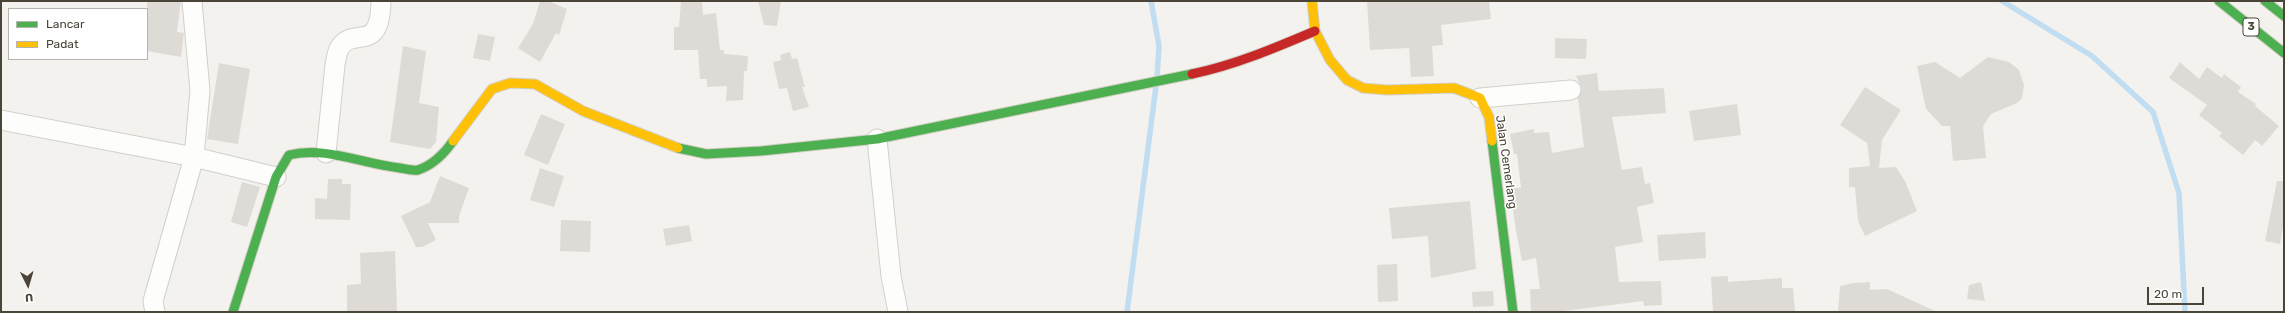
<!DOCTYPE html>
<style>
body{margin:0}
#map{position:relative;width:2285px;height:313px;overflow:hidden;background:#f4f2ee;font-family:Rubik,sans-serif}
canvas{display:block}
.frame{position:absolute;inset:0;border:2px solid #4b4439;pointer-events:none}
.legend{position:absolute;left:8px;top:8px;width:140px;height:52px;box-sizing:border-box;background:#fff;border:1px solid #b7b4b0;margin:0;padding:5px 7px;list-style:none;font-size:12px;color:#4b4439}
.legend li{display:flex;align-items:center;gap:8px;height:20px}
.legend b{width:20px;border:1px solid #b7b4b0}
.north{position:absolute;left:8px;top:265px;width:40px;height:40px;-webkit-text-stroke:3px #fff;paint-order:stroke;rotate:175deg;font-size:11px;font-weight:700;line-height:16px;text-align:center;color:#4b4439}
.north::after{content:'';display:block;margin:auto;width:14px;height:18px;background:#4b4439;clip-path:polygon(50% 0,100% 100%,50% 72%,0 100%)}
.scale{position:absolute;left:2147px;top:287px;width:57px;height:18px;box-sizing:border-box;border:2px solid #4b4439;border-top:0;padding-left:5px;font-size:12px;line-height:14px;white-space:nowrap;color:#4b4439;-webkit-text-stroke:3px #fff;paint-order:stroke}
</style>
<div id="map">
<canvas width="2285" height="313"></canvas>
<div class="frame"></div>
<ul class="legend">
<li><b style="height:5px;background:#4caf50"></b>Lancar</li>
<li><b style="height:5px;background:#ffc107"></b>Padat</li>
</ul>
<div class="north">U</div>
<div class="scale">20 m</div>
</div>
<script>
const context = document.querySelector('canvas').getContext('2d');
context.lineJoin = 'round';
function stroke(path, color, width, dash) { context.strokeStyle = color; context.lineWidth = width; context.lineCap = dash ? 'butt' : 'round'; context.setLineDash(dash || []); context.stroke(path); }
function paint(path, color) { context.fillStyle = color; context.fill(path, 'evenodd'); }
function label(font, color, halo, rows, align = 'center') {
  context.font = font + ' Rubik,sans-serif'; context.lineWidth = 3; context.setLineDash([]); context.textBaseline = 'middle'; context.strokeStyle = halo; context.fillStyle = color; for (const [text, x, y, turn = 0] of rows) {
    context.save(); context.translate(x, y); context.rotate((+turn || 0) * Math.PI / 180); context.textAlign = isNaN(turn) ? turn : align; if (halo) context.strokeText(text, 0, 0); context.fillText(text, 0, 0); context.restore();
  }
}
stroke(new Path2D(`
 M1151,1L1159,46L1157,78
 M2002,1L2092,56L2153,112L2179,193L2185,312
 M1127,312L1156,86`), '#c0ddf1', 5.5);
paint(new Path2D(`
 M147,1H181L177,32L184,33L181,57L147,51Z
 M540,1H548L567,9L559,35L556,33L540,62L518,48L533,24Z
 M681,1H702L703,15L716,13L720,50H724V54L748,56L747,71H744L743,100L726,101L727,86L707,87V79H700L698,50H674V27H679Z
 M758,1H781L777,26L764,25Z
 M1367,1H1489L1491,19L1441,25L1443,45L1432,46L1434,76L1411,77L1409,48L1370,50Z
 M478,34L495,37L490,61L473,58Z
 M1555,38L1587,39L1586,59L1555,58Z
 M403,46L426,51L419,103L439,107L436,142L430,149L390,142Z
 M790,52L792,59L797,58L805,87H802L809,107L793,111L787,88L779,89L773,62L781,60L780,55Z
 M1988,57L2009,62L2019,70L2024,85L2022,98L2017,103L1991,114L1983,126L1986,158L1953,161L1950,126H1942L1926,109L1917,66L1935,62L1960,78Z
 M2180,62L2199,79L2207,67L2222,78L2224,74L2241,87L2238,92L2256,104L2255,106L2279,126L2262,146L2255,140L2243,155L2219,136L2222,133L2199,115L2207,105L2169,78Z
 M219,63L250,69L238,144L207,139Z
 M1597,73L1599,91L1664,88L1666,113L1612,117L1622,170L1642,167L1645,184L1650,183L1654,203L1637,207L1643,242L1615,247L1619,282L1661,281L1662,305L1644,306L1643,301L1556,312H1531L1530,289H1540L1536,258L1522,261L1516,231L1510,188H1521L1517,154H1514L1510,134L1534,129V133L1549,132L1552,153L1584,147L1578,98L1582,89L1576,76Z
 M1865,87L1901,110L1882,140L1879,168L1896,167L1905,181L1917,211L1865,236L1858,221L1855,187H1849V168L1870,166L1867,143L1840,125Z
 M1737,104L1741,135L1694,141L1689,111Z
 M541,114L565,124L548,165L524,155Z
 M540,168L564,176L554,207L530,200Z
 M440,176L469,188L459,216V223H428L436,240L422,247H416L401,216L430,202Z
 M328,179H342V184H351L350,220L315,219V198L327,199Z
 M2277,181H2284V221L2280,244L2265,241Z
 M242,182L260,187L247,227L231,222Z
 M1470,201L1476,269L1431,278L1428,236L1392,239L1389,208Z
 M561,220L591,221L590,252L560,251Z
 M689,225L692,241L666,246L663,229Z
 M1705,232L1706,258L1659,261L1657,235Z
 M395,251L397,311L347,312V285L361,284L360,253Z
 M1397,264L1398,301L1378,302L1377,265Z
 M1728,276V282L1782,278V288H1793L1795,312H1713L1711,277Z
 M1870,282V290L1887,289L1937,312H1838L1840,286L1854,283Z
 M1981,282L1985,301L1967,299L1969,285Z
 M1493,291L1494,306L1473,307L1472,292Z`), '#dedbd6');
const street = new Path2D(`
 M1480,98L1571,90
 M1,120L194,157L276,177
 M877,139L891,276L898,312
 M326,153L335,65C336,59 337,52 340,47C354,26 380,55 381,1
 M155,312L153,301L194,157L200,91L192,1`);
const fast = new Path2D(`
 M2219,1L2284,53
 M2265,1L2284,16
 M1492,141L1513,312
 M678,148L706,154L761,151L877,139L1192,74
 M233,312L276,177L289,155C326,146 362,164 400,168C405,169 413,171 418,170C433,165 444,154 453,141`);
const slow = new Path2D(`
 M1312,1L1315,31L1330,60L1347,80L1363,88L1387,90L1454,88L1480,98L1489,117L1492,141
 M453,141L492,89L510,83L535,84L583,111L678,148`);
const jam = new Path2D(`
 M1192,74C1235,65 1275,48 1315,31`);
stroke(street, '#d2d0cb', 21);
stroke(fast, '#d3cfc5', 11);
stroke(slow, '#d3cfc5', 11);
stroke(jam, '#d3cfc5', 11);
stroke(street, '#fdfdfc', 19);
stroke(fast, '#4caf50', 9);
stroke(slow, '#ffc107', 9);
stroke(jam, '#c62828', 9);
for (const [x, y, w] of [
 [2251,27,16]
]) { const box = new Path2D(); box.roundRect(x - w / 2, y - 9, w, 18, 3); context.fillStyle = '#fff'; context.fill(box); stroke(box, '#4b4439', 1); }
label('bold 11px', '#4b4439', null, [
 ["3",2251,27]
]);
label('12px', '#4b4439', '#fff', [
 ["Jalan Cemerlang",1506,162,82]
]);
</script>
